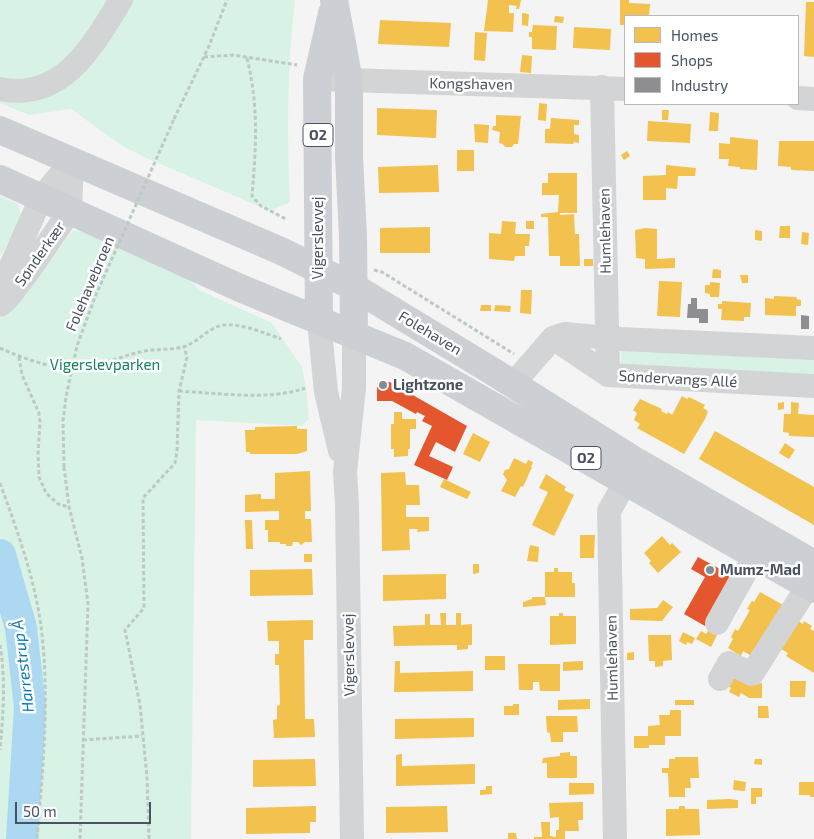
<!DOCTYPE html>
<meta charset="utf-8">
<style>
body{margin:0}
#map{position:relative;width:814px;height:839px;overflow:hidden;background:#f4f4f4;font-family:"Exo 2",sans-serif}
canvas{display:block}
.legend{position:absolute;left:624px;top:15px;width:175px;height:90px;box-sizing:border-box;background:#fff;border:1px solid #b6bac0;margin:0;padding:6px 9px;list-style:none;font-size:15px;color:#495261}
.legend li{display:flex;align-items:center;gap:10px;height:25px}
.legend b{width:25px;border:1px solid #b6bac0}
.scale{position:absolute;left:15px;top:802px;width:136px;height:22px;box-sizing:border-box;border:2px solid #495261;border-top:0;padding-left:6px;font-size:15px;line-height:18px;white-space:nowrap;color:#495261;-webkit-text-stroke:4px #fff;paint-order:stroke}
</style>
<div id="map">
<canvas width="814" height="839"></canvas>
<ul class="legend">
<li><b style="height:14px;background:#f2c14e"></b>Homes</li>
<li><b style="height:14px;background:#e4572e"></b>Shops</li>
<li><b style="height:14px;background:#8d8d92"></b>Industry</li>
</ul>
<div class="scale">50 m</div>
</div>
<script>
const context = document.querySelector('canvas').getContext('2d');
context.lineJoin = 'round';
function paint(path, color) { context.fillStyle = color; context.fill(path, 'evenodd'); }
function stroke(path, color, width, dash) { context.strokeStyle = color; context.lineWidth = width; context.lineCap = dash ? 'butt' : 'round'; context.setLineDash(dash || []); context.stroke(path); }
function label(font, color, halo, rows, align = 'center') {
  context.font = font + ' "Exo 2",sans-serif'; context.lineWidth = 5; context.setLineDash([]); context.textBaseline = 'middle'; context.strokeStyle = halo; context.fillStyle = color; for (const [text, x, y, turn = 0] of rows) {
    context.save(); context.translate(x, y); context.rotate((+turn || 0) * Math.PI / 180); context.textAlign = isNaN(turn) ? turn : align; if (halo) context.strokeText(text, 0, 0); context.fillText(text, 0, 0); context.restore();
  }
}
paint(new Path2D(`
 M0,0H295C287,67 287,134 290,202L270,211L144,157L119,144L71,109L29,115L0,103Z
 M0,196L18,204L22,218L0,257Z
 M86,230L183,273L201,291L272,323L302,367L306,388L309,419L301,426L196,420L191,839H0V319L25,296L72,231Z
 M621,347L814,357V381L621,371Z`), '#d8f3e6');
paint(new Path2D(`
 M488,0H521L519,9H516L517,6L509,5V13H514L513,32L484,31Z
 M620,0H629V3L650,4L649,16H625V25H620Z
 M806,2H814V57L804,56Z
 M522,13L529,14L528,26L522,25Z
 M555,16L564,17L563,23L554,22Z
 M380,20L451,23L449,47L378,44Z
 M533,25L557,26L556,50L532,49V37H529V32H532Z
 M574,27L611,29L610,50L573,48Z
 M475,32L487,33L485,61L474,60Z
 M522,55L532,56L531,73L520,72Z
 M539,103L547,104L546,121L538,120Z
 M377,108L437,110L436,138L377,135Z
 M662,110H669L668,120H662Z
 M710,112L719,113L718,131H709Z
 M496,115L521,116L518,144H514L512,147H505L503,144L499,143L500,132L492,130L493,126H496Z
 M551,118L579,120V125H574V134L579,135V143L574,142L573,144L545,143V129H550Z
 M648,121L691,124L690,143L647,141Z
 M474,124L489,125L488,143L475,142Z
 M730,137L758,140L757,170L740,169V167L728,166L729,159H719V143L730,144Z
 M779,141H814V171L791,170V167L778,166Z
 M457,150H474V171H457Z
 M627,151L630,156L624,160L621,155Z
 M438,165L439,192L379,193L378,167Z
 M666,165L696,168L695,176H678L677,189L666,188V200H643V176L666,175Z
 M548,173H577V213H560V215L574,214L575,234H579L580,266H560V256H549L548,217H541V214L558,212L559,195H542V183H548Z
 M502,221L516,222L515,234H530L529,246H525V256H515L514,261L489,259V233L501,234Z
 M526,221H534V229H526Z
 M780,226H790V238H779Z
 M430,227V253H380V228Z
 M645,228L657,229V259L675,258V268L645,269V259L636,258L635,230Z
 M755,230L762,231V241L755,240Z
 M802,232L809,233L808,245L801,244Z
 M584,259H593V266H584Z
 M713,269L721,270V278H712Z
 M740,275H748V283H742Z
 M659,281L682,282L680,317L657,316Z
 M710,282L720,283L719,297H710V294L705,293V285H710Z
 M521,290H532L531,314L520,313Z
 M774,296L797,297L796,299L801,300V306H796V316L765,315V298L774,299Z
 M722,301L751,303L750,317H744V321L721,320L722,309H718V304H722Z
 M481,305H491V311H480Z
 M495,305L511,306L510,312L494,311Z
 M682,396L687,399L689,397L705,405L703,408L708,411L705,419L684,454L637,428L640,424L634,420L637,413L633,410L640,399L662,409L661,411L667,414L668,412L672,415Z
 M784,402V409L778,410V403Z
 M791,402L799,403L798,414L814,415V437L789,436V433L783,432L784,414H791Z
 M394,412H402V419H416V429H410V449H408V456L394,457V449H391V424H394Z
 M297,426V429H307V451L297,454H250V452H246L245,430H255V427Z
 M715,431L814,487V525L699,459Z
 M473,433L490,442L480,462L463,454Z
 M785,443L795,450L789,459L779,453Z
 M514,458L526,464L528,460L533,462L531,467H532L523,487L521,486L515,497L501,491L507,480L503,474L505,470L509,469Z
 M310,471L311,511H305V519H311L312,542H305L301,545L298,542H293L292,546H286V544H280V542H268V530H265V520H279V511L245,512V495L261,494V499H275V473Z
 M405,472L406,485H419L420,505H406V517H429V531L417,532L418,529H409L410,550L382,551L381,473Z
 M546,474L566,487L564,490L574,495L554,536L532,525L548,492L539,488Z
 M444,479L471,492L467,499L440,487Z
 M245,520H252L253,549H246Z
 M580,535H595L594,558H580Z
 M662,536L670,545L672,543L681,552L658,573L649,563L651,561L644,553Z
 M530,545L539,547L538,562L527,561Z
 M304,554H312V562H304Z
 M473,564H479V573L473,574Z
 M554,568H558V572H572V583H575V597H545V572H554Z
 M312,569L313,595L250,596V570Z
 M446,574V599L383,601V575Z
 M760,592L785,606L755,658L743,651L741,656L728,648L733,639L731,637L735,629L738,631L750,610L747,609L752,601L754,602Z
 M532,597H545L546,605L523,607V602L532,599Z
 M663,600L673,607L662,621L630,620V609L657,608Z
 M440,613H446V625H456V613H461V625L472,624V645H468V649L457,650V645L394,646L393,626L425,625V614H430V625H441Z
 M559,613H563V616H576V644L550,645V616H559Z
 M313,620V640H304L305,719H314L315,737L274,738L273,720L277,719V706L280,705L279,665H275V654H279V641H268L267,621Z
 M798,621L803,624L804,621L812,626L810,629L814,631V673L786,656L788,653L781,649Z
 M709,629L718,633L711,647L696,639L701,631L706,634Z
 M683,632L695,638L692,644L687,642L686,645L679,641Z
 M648,635H671L672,660L663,661V666L655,667V661H649Z
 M634,652V660H627V653Z
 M485,656H505V670H485Z
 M395,661H400V673L473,671V691L394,692Z
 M583,661V670L563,671V662Z
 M518,664H560V691H540L539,682H533V690H519Z
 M732,672L752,684L762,683V698H749L741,693L739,697L729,692L731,688L725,684Z
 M790,681H806L805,697H790Z
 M590,699V709L558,710V700Z
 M675,700H694V705H675Z
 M513,704H519V715H504V706H513Z
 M758,706H768L769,718H758Z
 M670,710H681V736H665V745H649V748H634V736H648V726L660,725L659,715H670Z
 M546,716H577L578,732H563V742H551L550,733L547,732Z
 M474,718V737L395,739V719Z
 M570,752V756H577V778H547V763H542L543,758L560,756V753Z
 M402,754V766L475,764V784L396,786V755Z
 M675,757H698L699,778H690L691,788H685V797H669L668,773H662V768H669V759H675Z
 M315,759L316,786L253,787V760Z
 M755,759H762V765L754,764Z
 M734,780L746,782L745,791L733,790Z
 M799,782H814V797H810V795H799Z
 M569,783H594V794L569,795Z
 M486,786H492V794L480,795V790H486Z
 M751,788H762V797H756V804H751Z
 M729,799L738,800V808L707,809V800Z
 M583,802V820H578L579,831H565V839H534V837H542L541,822H550V836L556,837V830H559V817L550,818L549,803Z
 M316,806V822H310V833L246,834V808Z
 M447,806L448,832L386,833V807Z
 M679,806H685V809H699L700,835L666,836V809H679Z
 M508,833H516L517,839H508Z`), '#f2c14e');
paint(new Path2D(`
 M390,382L467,426L455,452L436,442L429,456L453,467L447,480L414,465L432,426L422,421L425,416L417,412L416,414L392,401H377V383Z
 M698,557L740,580L726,589L705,626L684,614L705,577L691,569Z`), '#e4572e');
paint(new Path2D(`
 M691,298H697V309H708V323H699V318H687L688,304H691Z
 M801,315L809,316V329H801Z`), '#8d8d92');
stroke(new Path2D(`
 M0,555L21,628L30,707L22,839`), '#acd9f1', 32);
stroke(new Path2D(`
 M204,57L233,55L297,65
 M247,58C259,108 256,146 252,196L261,206L286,219
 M174,119L209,46L227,0
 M374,270L382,272L514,354
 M0,348C27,360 59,372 89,367C106,363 123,356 140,352C155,348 172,351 186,346C199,341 211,325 226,325C244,324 264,333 281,339
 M19,357L22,375L39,413L40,422L38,453L39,477L46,493L58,504L69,507
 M179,391C216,393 271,401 305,388
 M64,467L69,507L82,558L88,604L80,839
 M0,483C17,530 34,576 41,626C50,696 43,769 37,839
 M0,645C6,681 3,715 0,750
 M83,740L142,736
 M149,839L147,777L140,705L125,630L144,608L143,498L175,463L177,452L179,391L187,357L184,347`), '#bdc9c7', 3, [4, 2.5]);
stroke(new Path2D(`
 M317,79L625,89
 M602,87L608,375
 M0,89C63,102 93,45 121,0
 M798,98L814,99
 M0,283L11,266L41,198L72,161
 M0,305L8,298L28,272L70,211L72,161
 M319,320L326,392L340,451
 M553,338L608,375L814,386
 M513,384L553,338L565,334L621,339L814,348
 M717,623L755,555
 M720,679L729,663L752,674L808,586
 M352,839L347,504L345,472L354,388V334
 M615,839L609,511L626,481`), '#d2d4d6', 24);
stroke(new Path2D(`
 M334,0L349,81V157L353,236L354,334
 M0,130L281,251L352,286L492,371L637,462L814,564
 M0,179L240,288L405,356L814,589
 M319,320L317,79L332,13`), '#cccfd4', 28);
stroke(new Path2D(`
 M64,467L63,421L66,397L77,346L95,297L174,119`), '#bdc9c7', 3, [4, 2.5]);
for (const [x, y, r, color] of [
 [383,385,5,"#858b94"],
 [710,570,5,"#858b94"]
]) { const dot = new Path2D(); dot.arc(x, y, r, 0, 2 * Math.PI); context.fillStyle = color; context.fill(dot); stroke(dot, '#fff', 2); }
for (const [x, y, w] of [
 [318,135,30],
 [586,458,30]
]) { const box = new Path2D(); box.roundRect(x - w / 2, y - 11.5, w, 23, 4); context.fillStyle = '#fff'; context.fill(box); stroke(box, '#495261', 1); }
label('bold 14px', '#495261', null, [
 ["O2",318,135],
 ["O2",586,458]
]);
label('15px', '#495261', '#fff', [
 ["Kongshaven",471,84,1],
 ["Humlehaven",605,231,-91],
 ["Vigerslevvej",318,238,-90],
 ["Sønderkær",40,254,-55],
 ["Folehavebroen",90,284,-67],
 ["Folehaven",430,333,31],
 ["Søndervangs Allé",678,379,3],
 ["Vigerslevvej",349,655,-91],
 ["Humlehaven",612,658,-91]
]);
label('15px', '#14825b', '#fff', [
 ["Vigerslevparken",105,365]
]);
label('bold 15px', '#495261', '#fff', [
 ["Lightzone",393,385],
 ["Mumz-Mad",720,570]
], 'left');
label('italic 16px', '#0778b6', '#fff', [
 ["Harrestrup Å",23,666,-97]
]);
</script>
